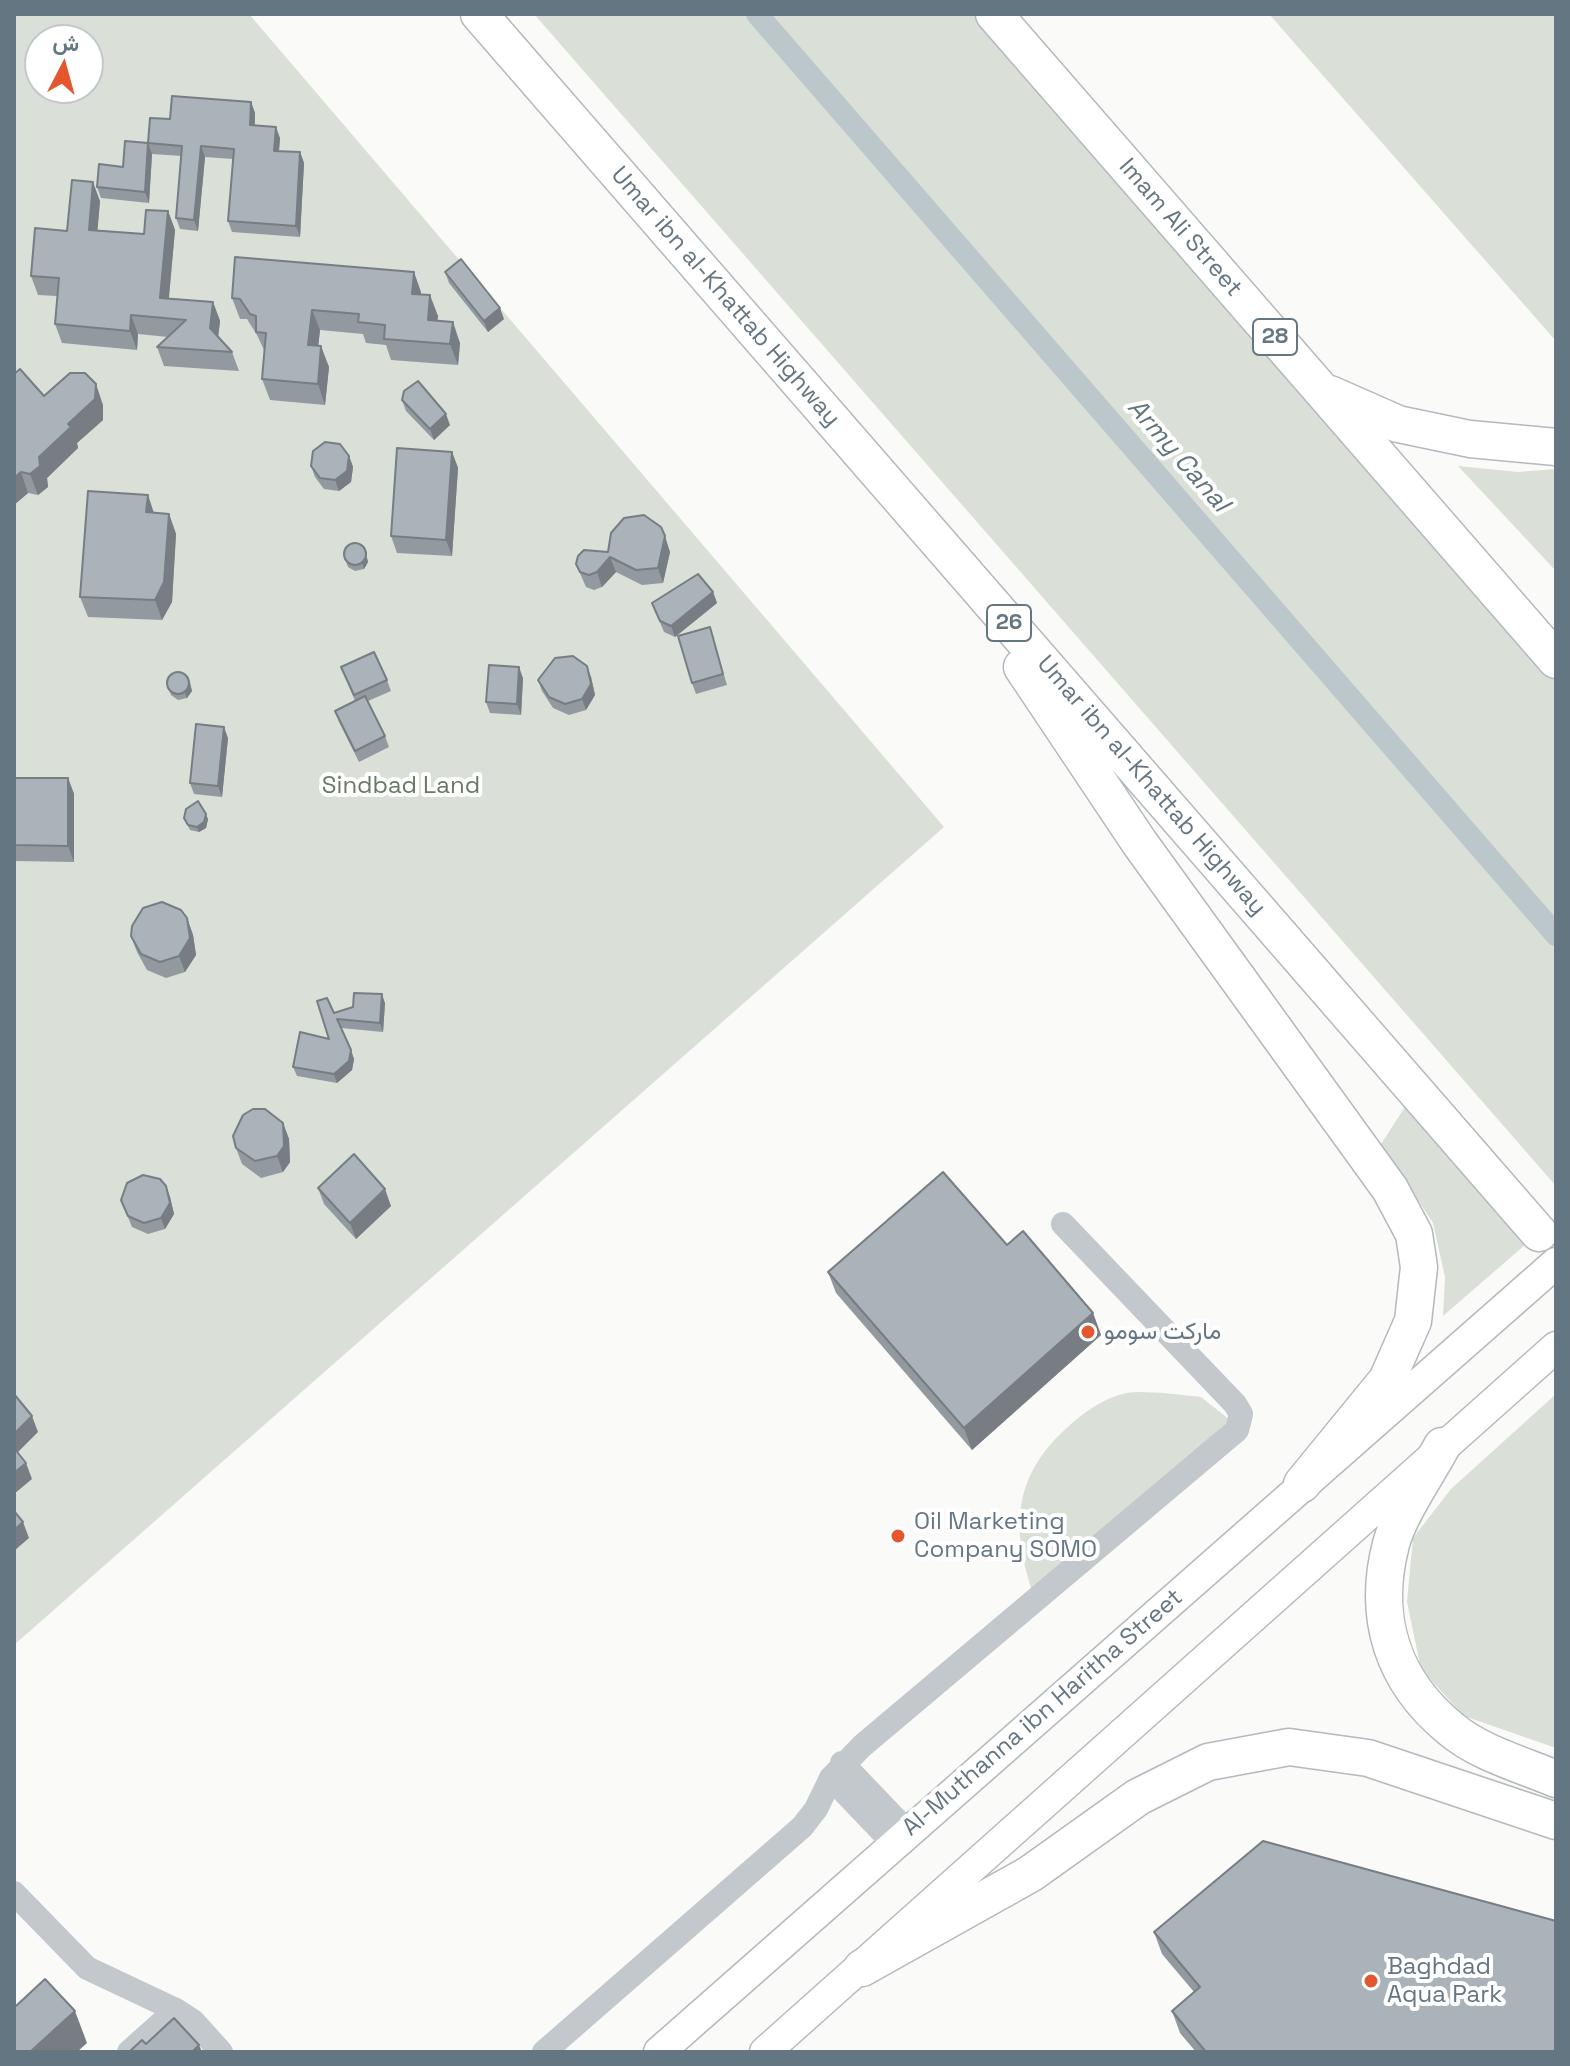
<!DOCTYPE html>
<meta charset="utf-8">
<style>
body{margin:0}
#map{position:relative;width:1570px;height:2066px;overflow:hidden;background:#fafaf8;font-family:"Space Grotesk",Vazirmatn,sans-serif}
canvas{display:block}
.frame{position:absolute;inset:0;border:16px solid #657683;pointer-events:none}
.north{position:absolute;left:24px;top:24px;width:80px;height:80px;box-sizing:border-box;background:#fff;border:2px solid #c1c8cd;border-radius:50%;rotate:6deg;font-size:22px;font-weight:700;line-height:32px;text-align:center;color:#657683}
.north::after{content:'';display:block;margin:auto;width:28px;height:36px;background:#e4572e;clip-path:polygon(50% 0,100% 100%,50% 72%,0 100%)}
</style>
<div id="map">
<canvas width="1570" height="2066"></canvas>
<div class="frame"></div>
<div class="north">ش</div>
</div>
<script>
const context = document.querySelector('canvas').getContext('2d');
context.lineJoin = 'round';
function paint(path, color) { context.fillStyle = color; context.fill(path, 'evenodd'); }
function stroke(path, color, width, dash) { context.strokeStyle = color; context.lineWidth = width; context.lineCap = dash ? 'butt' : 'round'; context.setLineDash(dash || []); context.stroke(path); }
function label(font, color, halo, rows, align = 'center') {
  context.font = font + ' "Space Grotesk",Vazirmatn,sans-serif'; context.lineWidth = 8; context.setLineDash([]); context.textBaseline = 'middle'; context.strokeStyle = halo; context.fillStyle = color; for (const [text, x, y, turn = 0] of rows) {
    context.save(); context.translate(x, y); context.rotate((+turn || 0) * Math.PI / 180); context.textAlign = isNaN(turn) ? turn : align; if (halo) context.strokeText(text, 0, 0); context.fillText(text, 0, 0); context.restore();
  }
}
paint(new Path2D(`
 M14,14H249L944,827L14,1645ZM40,40H88V88H40Z
 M534,14H976L1556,680V1186Z
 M1269,14H1556V341Z
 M1458,466L1518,472L1556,469V571Z
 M1405,1107L1533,1238L1443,1316L1445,1277L1433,1223L1381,1144Z
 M1164,1393L1201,1397L1230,1420L1033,1593C1010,1526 1014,1474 1069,1426C1084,1412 1106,1397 1127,1393C1139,1391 1153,1393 1164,1393Z
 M1556,1394V1748L1464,1716L1421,1669L1407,1602L1413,1538L1451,1489Z`), '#dadfd7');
stroke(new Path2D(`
 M757,14L1556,935`), '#bbc7cb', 22);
const major = new Path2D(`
 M659,2052L1556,1263
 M765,2052L1556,1347`);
const highway = new Path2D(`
 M479,14L1539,1233
 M994,14L1556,660
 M1330,394L1398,424L1470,439L1556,447
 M1022,667L1139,842L1390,1189L1414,1234L1419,1267L1413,1321L1387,1380L1302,1484
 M1442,1446C1427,1474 1399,1514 1391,1544C1372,1617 1392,1681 1451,1729C1479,1753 1523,1765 1556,1779
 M862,1968L1030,1874L1138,1797L1208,1762L1289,1747L1368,1758L1556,1821`);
stroke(major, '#b5babe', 33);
stroke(highway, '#b4b9bd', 39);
stroke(new Path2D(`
 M842,1763L908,1832
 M831,1778L894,1844
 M14,1893L87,1968L176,2010L193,2021L221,2052
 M129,2052L176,2010
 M544,2052L802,1827L816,1809L831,1778L862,1746L1237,1430L1241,1414L1235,1404L1063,1224`), '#c3c8cc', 24);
stroke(major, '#fff', 30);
stroke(highway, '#fff', 36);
paint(new Path2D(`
 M251,102L255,113V125L280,138L279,151L300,152L304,163L300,237L232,232L228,221L233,159L205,157L198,231L180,229L176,218L182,156L152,154L149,203L101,198L97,187L123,167L148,143L170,119Z
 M100,201L97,230L144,234L168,211L175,230L169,298L213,302L220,321L218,337L232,352L239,371L164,366L157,347L168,337L138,334L137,350L62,343L55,324L57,296L38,295L31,276L67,231Z
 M445,272L504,319L488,332L449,283Z
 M421,292V295L438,316L437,321L460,343L458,365L391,360L386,345L366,343L363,334L320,330L318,346L329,367L325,405L270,400L262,379L265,352L257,335L247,319H240L232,298Z
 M14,374L44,396L103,405V420L77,443L78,448L47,478L48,487L38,495L28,493L14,505Z
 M402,400L450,425L434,440L406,411Z
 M452,452L458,468L452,556L397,553L391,536Z
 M349,456L353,467L351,482L339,491L324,489L315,477L311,466Z
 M154,513L169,514L176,534L172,602L162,620L88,617L80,597Z
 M608,552H670L663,583L642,585L616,572L602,587L594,590L586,587L576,564Z
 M366,553L368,562L364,569L355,571L348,567L346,561Z
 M713,592L717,603L675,637L664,632L652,603Z
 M710,627L727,685L696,694L692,683Z
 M341,667L387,680L391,691L368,701L385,736L389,747L359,762L339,722L335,711L355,701Z
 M591,677L595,695L586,710L569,715L553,708L542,691L538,680Z
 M523,678L521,715L490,713L486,702Z
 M190,682L192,691L187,698L178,700L171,695L169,690Z
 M228,738L222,797L194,794L190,783Z
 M14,778H68L74,794V862L14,861Z
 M184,818L208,819L206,828L199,832L190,830Z
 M187,918L193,935L196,955L185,972L166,978L147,970L137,952L131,936Z
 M385,1003L383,1032L341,1028L354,1059L352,1070L337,1083L297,1076L293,1067L329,1039L334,1013Z
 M283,1123L289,1139L290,1162L283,1172L261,1178L242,1164L236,1148Z
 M166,1186L170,1197L174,1214L165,1229L148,1234L132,1227L121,1200Z
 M318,1188L391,1206L356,1239L324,1204Z
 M1007,1245L1093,1313L1101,1335L972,1450L836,1293L828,1272Z
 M1154,1932L1556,2052H1196L1180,2033L1172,2011L1194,1992L1162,1954Z`), '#929a9f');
paint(new Path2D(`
 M251,102L255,113L254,136L250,125Z
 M276,127L280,138L278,162L274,151Z
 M148,143L152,154L149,203L145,192Z
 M201,146L205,157L198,231L194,220Z
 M300,152L304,163L300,237L296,226Z
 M93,182L100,201L96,249L89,230Z
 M168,211L175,230L167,316L160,298Z
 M414,272L421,292L420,315L412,294Z
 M430,295L438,316L435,341L428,320Z
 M213,302L220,321L217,347L210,328Z
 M500,308L504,319L488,332L484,321Z
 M312,310L320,330L316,366L308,345Z
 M131,315L138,334L137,350L130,331Z
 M453,322L460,343L458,365L450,344Z
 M321,346L329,367L325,405L318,384Z
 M96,384L103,405V420L77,443L78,448L47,478L48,487L38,495L30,474L39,457L68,424Z
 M446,414L450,425L434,440L430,429Z
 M452,452L458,468L452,556L446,540Z
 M349,456L353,467L351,482L339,491L335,480Z
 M21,472L28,493L14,505V478Z
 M148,495L155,516L146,512Z
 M169,514L176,534L172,602L162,620L155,600Z
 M665,536L670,552L663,583L658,568Z
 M364,548L368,562L364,569L362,563Z
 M610,557L616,572L602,587L597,572Z
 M713,592L717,603L675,637L671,626Z
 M587,666L591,677L595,695L586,710L582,699Z
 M519,667L523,678L521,715L517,704Z
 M188,677L192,691L187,698L185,693Z
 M224,727L228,738L222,797L218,786Z
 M68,778L74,794V862L68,846Z
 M206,814L208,819L206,828L199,832L197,827Z
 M187,918L193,935L196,955L185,972L179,956Z
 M382,994L385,1003L383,1032L380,1023Z
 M351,1050L354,1059L352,1070L337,1083L334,1074Z
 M283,1123L289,1139L290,1162L283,1172L277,1156Z
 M166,1186L170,1197L174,1214L165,1229L161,1218Z
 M385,1189L391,1206L356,1239L350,1223Z
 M1093,1313L1101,1335L972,1450L964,1428Z
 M32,1416L38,1432L14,1456V1434Z
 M26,1463L32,1479L14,1494V1473Z
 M23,1522L29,1538L14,1551V1530Z
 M75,2011L87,2043L77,2052H30Z
 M199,2045L202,2052H192Z`), '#777d82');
const building = new Path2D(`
 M172,96L251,102L250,125L276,127L274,151L300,152L296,226L228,221L234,149L201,146L194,220L176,218L182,146L148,143L150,118L170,119Z
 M125,141L148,143L145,192L97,187L99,164L123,167Z
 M72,180L93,182L89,230L144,234L146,210L168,211L160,298L213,302L210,328L232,352L157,347L186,320L131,315L130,331L55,324L59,278L31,276L35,228L67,231Z
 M235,257L414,272L412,294L430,295L428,320L453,322L450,344L384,339L385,325L358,322L359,314L312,310L308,345L321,346L318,384L262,379L266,333L256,332V316L250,314L240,299L232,298Z
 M461,259L500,308L484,321L445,272Z
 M20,369L44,396L70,373H85L96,384L95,399L68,424L71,427L39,457L40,466L30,474L21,472L14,478V374Z
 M418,381L446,414L430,429L402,400L404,391Z
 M325,442L340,444L349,456L347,471L335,480L320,478L311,466L313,451Z
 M397,448L452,452L446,540L391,536Z
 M88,491L148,495L146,512L169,514L164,582L155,600L80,597Z
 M644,515L661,527L665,536L658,568L636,570L610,557L597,572L589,575L580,572L576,564L578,556L584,550L608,552L611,533L624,518Z
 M344 554a11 11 0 1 1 22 0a11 11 0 1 1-22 0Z
 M698,574L713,592L671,626L660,621L652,603Z
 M710,627L723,674L692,683L678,636Z
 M374,652L387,680L354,695L341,667Z
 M573,656L587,666L591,684L582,699L565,704L549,697L538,680L555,658Z
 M489,665L519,667L517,704L486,702Z
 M167 683a11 11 0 1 1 22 0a11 11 0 1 1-22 0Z
 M365,696L385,736L355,751L335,711Z
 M196,724L224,727L218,786L190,783Z
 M14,778H68V846L14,845Z
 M198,801L206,814L204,822L197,827L188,825L184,818L186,809Z
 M162,902L181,910L187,918L190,938L179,956L160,962L141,954L131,936L132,926L143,908Z
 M354,993L382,994L380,1023L337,1019L351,1050L349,1061L334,1074L293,1067L300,1032L329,1039L317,1001L327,998L334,1013L353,1007Z
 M253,1109H265L283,1123L284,1146L277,1156L255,1161L236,1148L233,1136L243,1115Z
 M354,1154L385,1189L350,1223L318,1188Z
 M943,1172L1007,1245L1023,1231L1093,1313L964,1428L828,1272Z
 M143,1175L160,1179L166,1186L170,1203L161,1218L144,1223L128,1216L121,1200L127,1183Z
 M14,1394L32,1416L14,1434Z
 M14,1448L26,1463L14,1473Z
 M14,1511L23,1522L14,1530Z
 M1263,1841L1556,1921V2052H1206L1172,2011L1200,1987L1154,1932Z
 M45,1979L75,2011L30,2052H14V2004L16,2006Z
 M174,2018L199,2045L192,2052H129L142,2040L146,2044Z`);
paint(building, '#aab3b9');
stroke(building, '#777d82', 2);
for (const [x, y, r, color] of [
 [1088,1332,8,"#e4572e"],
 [898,1536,8,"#e4572e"],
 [1371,1981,8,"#e4572e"]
]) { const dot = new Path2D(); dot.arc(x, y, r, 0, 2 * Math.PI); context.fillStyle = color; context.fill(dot); stroke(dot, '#fff', 3); }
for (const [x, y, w] of [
 [1275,337,44],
 [1009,623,44]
]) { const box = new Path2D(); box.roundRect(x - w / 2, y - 18, w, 36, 6); context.fillStyle = '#fff'; context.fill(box); stroke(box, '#657683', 2); }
label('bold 22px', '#657683', null, [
 ["28",1275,337],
 ["26",1009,623]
]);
label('24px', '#657683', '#fff', [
 ["Imam Ali Street",1180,228,49],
 ["Umar ibn al-Khattab Highway",725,297,49],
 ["Umar ibn al-Khattab Highway",1151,786,49],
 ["Al-Muthanna ibn Haritha Street",1043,1713,-41]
]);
label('24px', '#687a64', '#fff', [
 ["Sindbad Land",401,786]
]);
label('24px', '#657683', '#fff', [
 ["ماركت سومو",1104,1332],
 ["Oil Marketing",914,1522],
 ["Company SOMO",914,1550],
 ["Baghdad",1387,1967],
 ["Aqua Park",1387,1995]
], 'left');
label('italic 26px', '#60757c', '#fff', [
 ["Army Canal",1178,456,49]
]);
</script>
